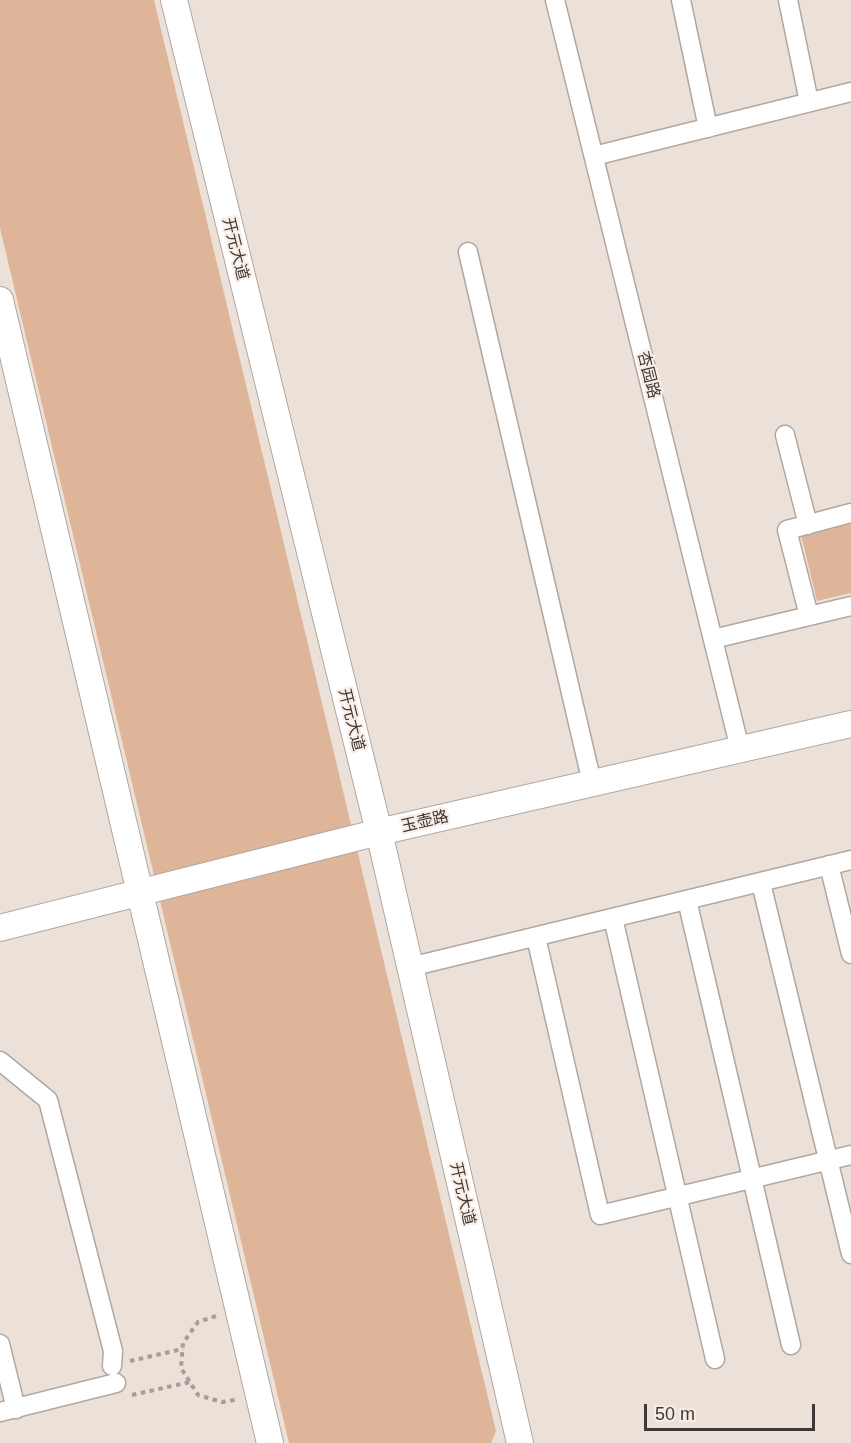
<!DOCTYPE html>
<meta charset="utf-8">
<style>
body{margin:0}
#map{position:relative;width:851px;height:1443px;overflow:hidden;background:#ece1d9;font-family:Helvetica,sans-serif}
canvas{display:block}
.scale{position:absolute;left:644px;top:1404px;width:171px;height:27px;box-sizing:border-box;border:3px solid #3d3835;border-top:0;padding-left:8px;font-size:18px;line-height:21px;white-space:nowrap;color:#3d3835;-webkit-text-stroke:4px #f9eee6;paint-order:stroke}
</style>
<div id="map">
<canvas width="851" height="1443"></canvas>
<div class="scale">50 m</div>
</div>
<script>
const context = document.querySelector('canvas').getContext('2d');
context.lineJoin = 'round';
function paint(path, color) { context.fillStyle = color; context.fill(path, 'evenodd'); }
function stroke(path, color, width, dash) { context.strokeStyle = color; context.lineWidth = width; context.lineCap = dash ? 'butt' : 'round'; context.setLineDash(dash || []); context.stroke(path); }
function label(font, color, halo, rows, align = 'center') {
  context.font = font + ' Helvetica,"Noto Sans SC",sans-serif'; context.lineWidth = 4.5; context.setLineDash([]); context.textBaseline = 'middle'; context.strokeStyle = halo; context.fillStyle = color; for (const [text, x, y, turn = 0] of rows) {
    context.save(); context.translate(x, y); context.rotate((+turn || 0) * Math.PI / 180); context.textAlign = isNaN(turn) ? turn : align; if (halo) context.strokeText(text, 0, 0); context.fillText(text, 0, 0); context.restore();
  }
}
paint(new Path2D(`
 M0,0H154L496,1431L491,1443H289L0,228Z
 M851,522V593L817,601L801,535Z`), '#dfb599');
const street = new Path2D(`
 M555,0L740,749
 M681,0L708,128
 M788,0L809,102
 M594,156L851,92
 M468,252L592,783
 M785,435L808,525
 M809,616L787,530L851,513
 M713,639L851,606
 M829,865L851,954
 M761,883L851,1254
 M687,900L791,1345
 M613,918L715,1359
 M536,937L600,1215L851,1155
 M410,967L851,860
 M0,1061L48,1100L113,1351L112,1366
 M0,1344L16,1409
 M0,1412L116,1383`);
const secondary = new Path2D(`
 M174,0L379,832L520,1443
 M0,300L270,1443
 M0,928L379,832L851,724`);
stroke(street, '#b1a7a0', 21);
stroke(secondary, '#b1a7a0', 28);
stroke(new Path2D(`
 M216,1316L198,1322L183,1343L181,1368L198,1395L222,1402L235,1400
 M130,1361L183,1349
 M132,1395L190,1382`), '#a59d97', 4, [4.5, 4.5]);
stroke(street, '#fff', 18);
stroke(secondary, '#fff', 26);
label('16px', '#3d3835', '#f9eee6', [
 ["开元大道",235,249,76],
 ["杏园路",648,375,76],
 ["开元大道",351,720,76],
 ["玉壶路",425,822,-13],
 ["开元大道",462,1194,77]
]);
</script>
